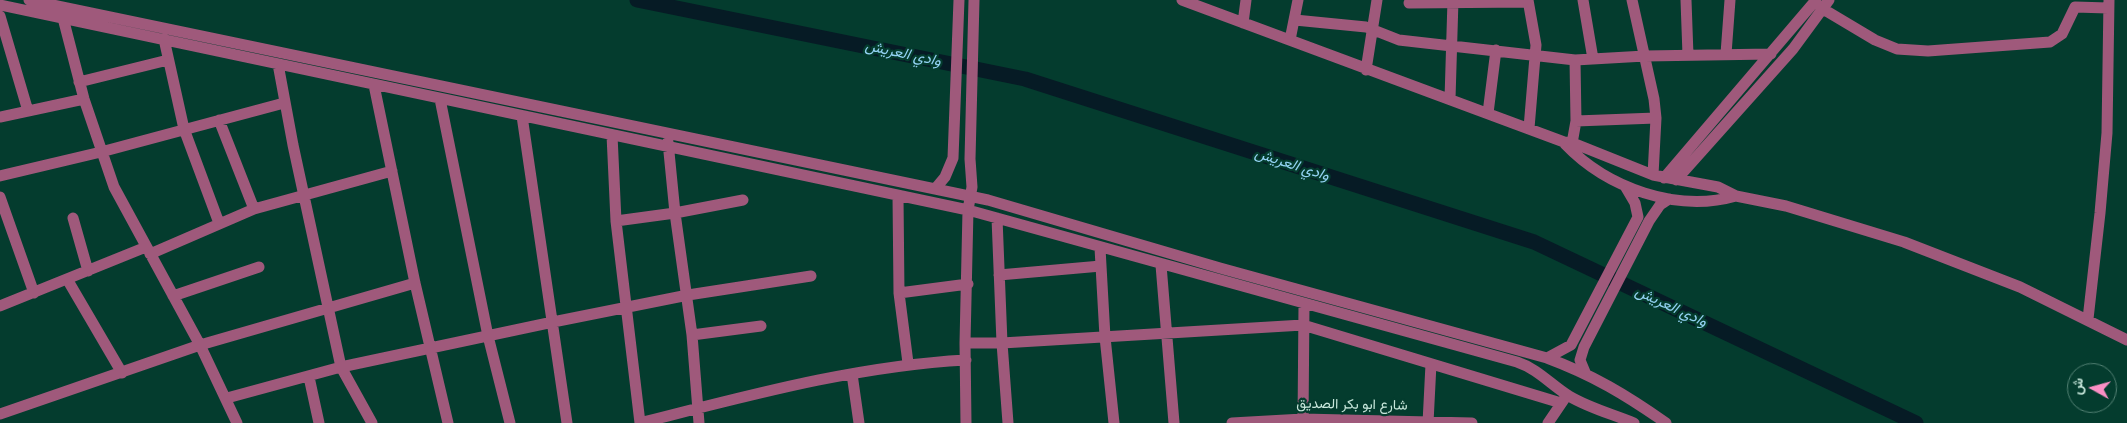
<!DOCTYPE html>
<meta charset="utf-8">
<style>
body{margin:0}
#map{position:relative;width:2127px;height:423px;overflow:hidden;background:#043c2e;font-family:"Varela Round",Vazirmatn,sans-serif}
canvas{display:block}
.north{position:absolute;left:2067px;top:363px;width:50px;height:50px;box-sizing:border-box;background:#043c2e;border:1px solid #528073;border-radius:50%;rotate:277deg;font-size:14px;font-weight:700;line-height:20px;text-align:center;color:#c7e7db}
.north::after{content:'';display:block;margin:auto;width:18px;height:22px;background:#fb8fc4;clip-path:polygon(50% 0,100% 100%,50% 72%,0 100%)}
</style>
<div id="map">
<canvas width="2127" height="423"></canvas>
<div class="north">ش</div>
</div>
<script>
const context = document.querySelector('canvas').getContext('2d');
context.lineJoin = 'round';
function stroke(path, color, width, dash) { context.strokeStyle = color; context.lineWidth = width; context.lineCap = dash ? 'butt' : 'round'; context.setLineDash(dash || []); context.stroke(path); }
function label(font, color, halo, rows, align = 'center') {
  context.font = font + ' "Varela Round",Vazirmatn,sans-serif'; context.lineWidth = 4.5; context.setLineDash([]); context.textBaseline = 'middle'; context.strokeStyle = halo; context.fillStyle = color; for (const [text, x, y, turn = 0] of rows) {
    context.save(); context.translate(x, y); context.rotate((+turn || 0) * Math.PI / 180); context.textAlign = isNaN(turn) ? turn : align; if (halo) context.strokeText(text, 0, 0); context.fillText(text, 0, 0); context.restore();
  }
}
stroke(new Path2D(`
 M637,0L1025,79L1534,242L1916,423`), '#061b25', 15);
stroke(new Path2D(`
 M29,0L988,200L1220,268L1547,358C1593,375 1626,395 1666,423
 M1182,0L1564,142L1573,143L1653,175L1718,187L1736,196L1786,206L1904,242L2020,287L2127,340
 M1528,0L1536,45L1529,128
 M1583,0L1593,59
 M1632,0L1654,99L1656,118L1653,175
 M1686,0L1688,55
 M1409,3L1528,2
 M0,5L968,210L1517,362C1538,369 1550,384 1569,396C1589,408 1612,414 1634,423
 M1823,9L1875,40L1897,49L1928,51L2050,42L2062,34L2075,7L2108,8
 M0,16L28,111
 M63,18L84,99L114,187L200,345L415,283
 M1295,20L1366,27L1399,40L1575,60L1645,56L1771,54
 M1243,23L1246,0
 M164,39L184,129L219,223
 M1290,40L1298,0
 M1726,54L1730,0
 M278,64L293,145L341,367L372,423
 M1366,70L1377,0
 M79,82L168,60
 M374,85L415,283L448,423
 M440,99L488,336L510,423
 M1450,99L1453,0
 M1488,113L1496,50
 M522,116L567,423
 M0,117L84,99
 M219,120L254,209
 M1576,121L1656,118
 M612,135L616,221L640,423
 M668,142L675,213L692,335L699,423
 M1565,144C1607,188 1677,213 1736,196
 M1571,149L1576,121L1575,60
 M0,176L101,152L284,103
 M1664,178L1816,0
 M1676,180L1793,49L1829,0
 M935,189L945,177L953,158L959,0
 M898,196L899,293L908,363
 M0,197L34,293
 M73,218L88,271
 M997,218L1002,343L1008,423
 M616,221L675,213L743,200
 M1100,248L1105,337L1114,423
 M150,254L254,209L392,171
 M1161,265L1174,423
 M999,275L1101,266
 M67,279L122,373
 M899,293L968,284
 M173,296L259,267
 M0,306L146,247
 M2088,319L2100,213L2107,133L2109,0
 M692,335L761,326
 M965,343H1002L1303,325L1561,403
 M1547,358L1571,345L1638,217L1635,203L1625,186
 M1585,372L1580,360L1584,347L1649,221L1660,205L1669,199
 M852,374L859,423
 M309,377L319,423
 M227,398L341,367L553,322L688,295L811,276
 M0,414L200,345L237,423
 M640,423C747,396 855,366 966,360
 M966,423L965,343L968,210L972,187L970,159L974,0
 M1232,423L1303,419L1472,423
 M1303,423L1304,304
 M1428,423L1431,364
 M1548,423L1565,398`), '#9f597b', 11);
label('14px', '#c7e7db', '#043c2e', [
 ["شارع ابو بكر الصديق",1352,405,1]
]);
label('italic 15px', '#93d2f2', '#043c2e', [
 ["وادي العريش",903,54,12],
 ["وادي العريش",1292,165,18],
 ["وادي العريش",1671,307,25]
]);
</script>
